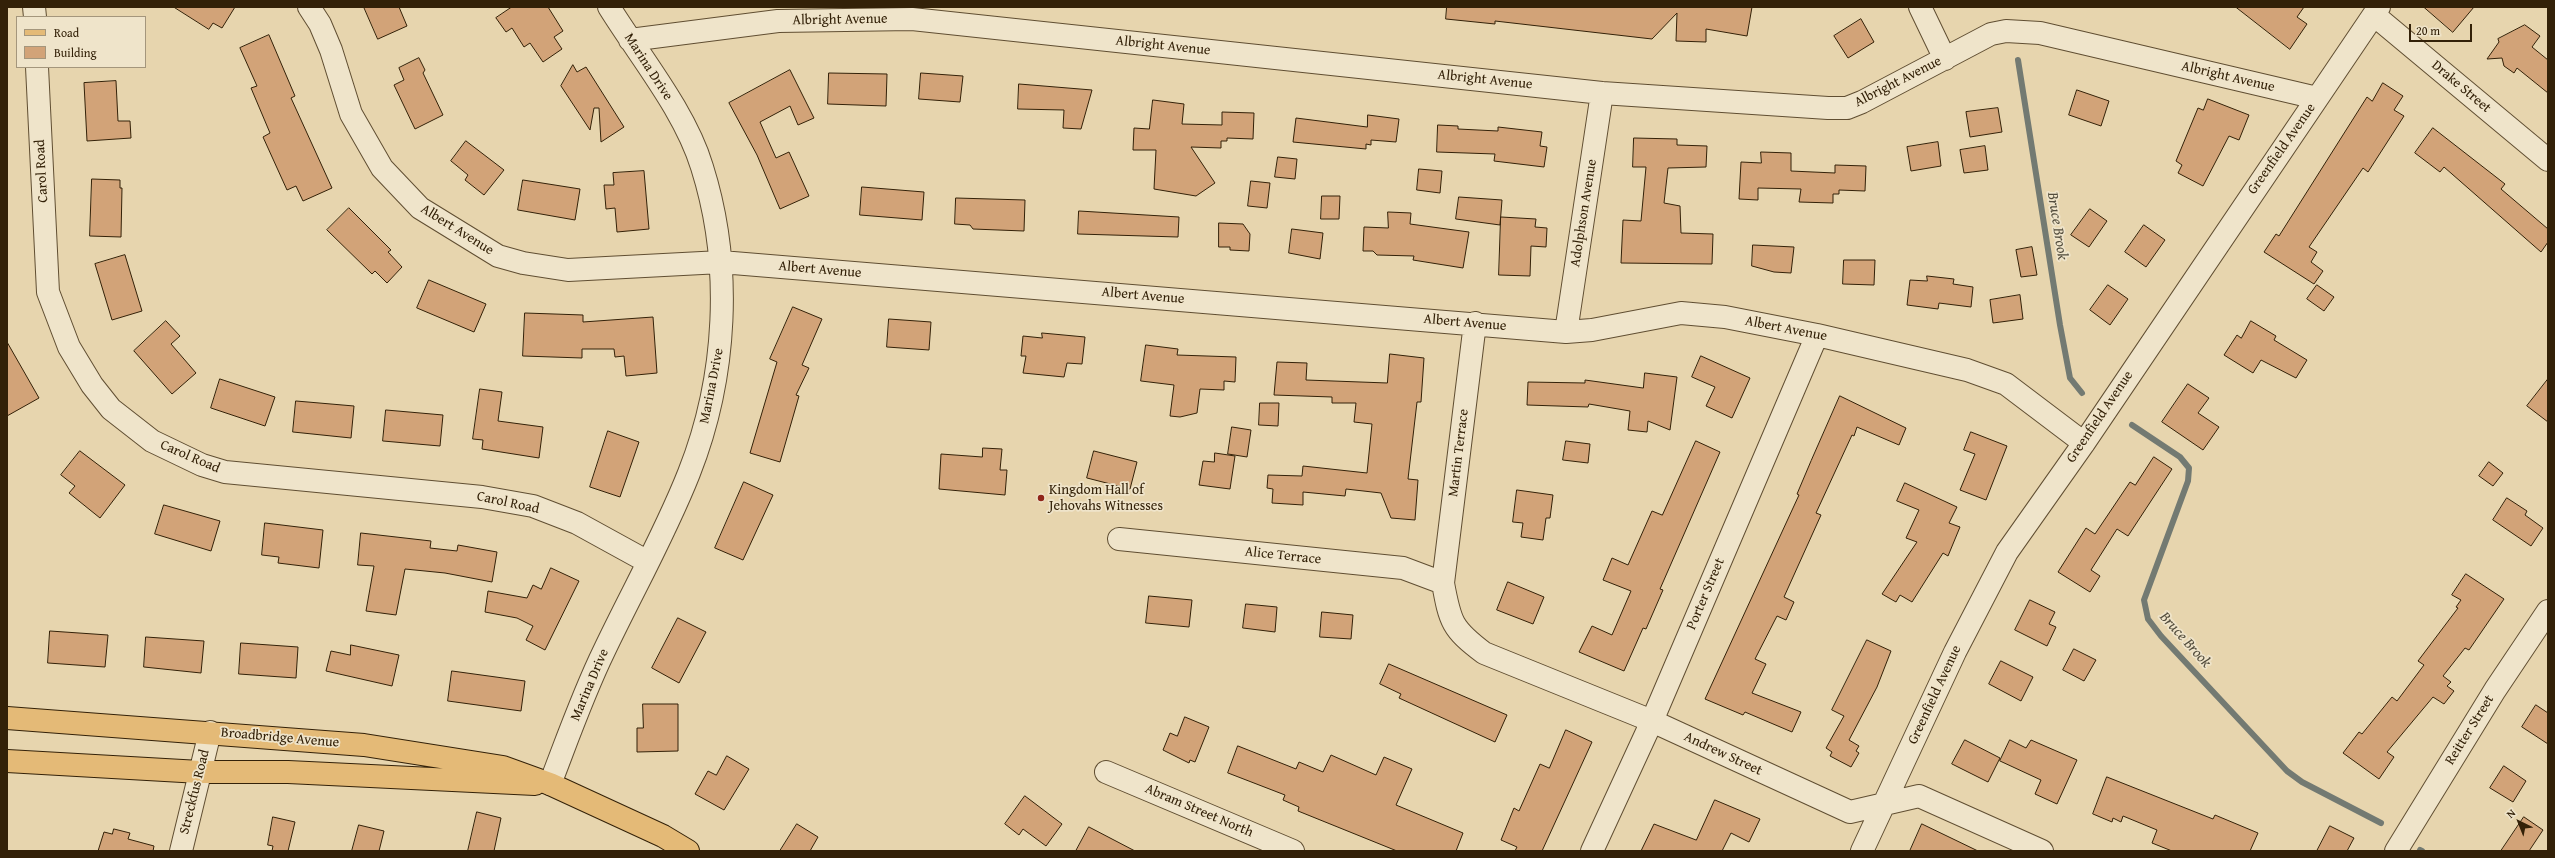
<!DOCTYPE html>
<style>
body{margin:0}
#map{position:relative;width:2555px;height:858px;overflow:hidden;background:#e7d5ae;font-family:"Gentium Book Plus",serif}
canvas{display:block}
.frame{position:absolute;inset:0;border:8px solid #332108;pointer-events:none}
.legend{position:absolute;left:16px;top:16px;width:130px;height:52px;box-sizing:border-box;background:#efe4ca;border:1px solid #a4967c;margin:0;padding:5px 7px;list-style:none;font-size:12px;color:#332108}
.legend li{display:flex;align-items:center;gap:8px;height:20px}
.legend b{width:20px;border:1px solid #a4967c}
.north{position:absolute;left:2499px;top:802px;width:40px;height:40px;-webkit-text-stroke:3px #efe4ca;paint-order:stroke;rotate:317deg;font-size:11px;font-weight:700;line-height:16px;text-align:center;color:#332108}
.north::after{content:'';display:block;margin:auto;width:14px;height:18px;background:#332108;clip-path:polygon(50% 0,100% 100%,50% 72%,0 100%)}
.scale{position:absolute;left:2409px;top:24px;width:63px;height:18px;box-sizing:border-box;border:2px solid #332108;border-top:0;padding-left:5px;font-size:12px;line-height:14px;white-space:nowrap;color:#332108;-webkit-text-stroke:3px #efe4ca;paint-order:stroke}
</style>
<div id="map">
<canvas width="2555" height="858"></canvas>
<div class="frame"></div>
<ul class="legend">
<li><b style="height:5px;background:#e4ba77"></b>Road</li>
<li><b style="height:11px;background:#d2a378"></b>Building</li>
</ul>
<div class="north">N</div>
<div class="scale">20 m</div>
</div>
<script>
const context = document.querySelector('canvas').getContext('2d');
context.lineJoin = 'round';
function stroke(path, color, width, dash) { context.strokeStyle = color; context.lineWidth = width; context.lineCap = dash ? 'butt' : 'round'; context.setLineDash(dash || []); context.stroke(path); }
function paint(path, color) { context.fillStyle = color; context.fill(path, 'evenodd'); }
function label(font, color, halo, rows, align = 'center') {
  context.font = font + ' "Gentium Book Plus",serif'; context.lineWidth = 3.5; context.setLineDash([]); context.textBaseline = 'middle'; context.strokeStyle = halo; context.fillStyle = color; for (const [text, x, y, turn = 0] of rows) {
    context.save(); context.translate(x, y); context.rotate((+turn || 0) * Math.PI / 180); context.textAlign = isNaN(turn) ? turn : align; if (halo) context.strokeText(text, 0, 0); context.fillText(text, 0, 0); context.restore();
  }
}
stroke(new Path2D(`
 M2018,60L2060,325L2070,378L2082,393
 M2132,425L2180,457L2189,468L2188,481L2144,600L2148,619L2161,636L2287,771L2302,782L2381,823
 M2420,850L2422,851`), '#737a72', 6);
const building = new Path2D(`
 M174,7H235L222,28L213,23L209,29Z
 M364,7H399L407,26L378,39Z
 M512,7H548L563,31L554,37L562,49L543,62L530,43L524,47L512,28L506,32L496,18Z
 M1447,7H1752L1747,36L1706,29V42L1676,41L1677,13L1652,39L1495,21V24L1446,19Z
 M2236,7H2304L2297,17L2307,24L2290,49Z
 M2424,7H2474L2453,32Z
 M1861,19L1874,42L1848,58L1834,36Z
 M2525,25L2540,36L2532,47L2548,60V93L2517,68L2514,73L2504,66L2502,58L2487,59L2499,42L2498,39Z
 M269,35L295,96L291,98L332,188L303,201L296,186L287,190L263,137L270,133L251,88L257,86L240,48Z
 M419,58L425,70L423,73L443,115L415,129L394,85L404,80L399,68Z
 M573,65L577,72L586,67L624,127L601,142L599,108H594L590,130L561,86Z
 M790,70L814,118L798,125L790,106L760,122L776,158L789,152L809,196L780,209L757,155L729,103Z
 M829,73L887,74L886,106L828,104Z
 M921,73L963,76L960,102L919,99Z
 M116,81L118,121H130L131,138L87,141L84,83Z
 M2383,83L2403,96L2394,110L2404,116L2368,172L2363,168L2309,247L2317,252L2311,262L2323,271L2314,284L2264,252L2276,234L2279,236L2367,97L2372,101Z
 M1019,84L1092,90L1081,129L1063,128L1064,110L1018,109Z
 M2077,90L2109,101L2101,126L2069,115Z
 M2208,99L2249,115L2239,140L2229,136L2203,186L2178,173L2182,165L2176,161L2198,108L2203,110Z
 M1153,100L1184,104L1182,124L1222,125V112L1254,113L1253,139L1227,138V141H1221V148L1191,147L1215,183L1196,196L1154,189L1156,150H1133L1134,128L1149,129Z
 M1998,108L2002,132L1970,137L1966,112Z
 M1368,115L1399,119L1396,142L1371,140V145L1366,144V149L1293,142L1296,118L1367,127Z
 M1438,125L1458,126V129L1498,131V127L1542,132L1540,146L1547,147L1544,167L1494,161L1495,154L1437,152Z
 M2433,128L2505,184L2501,189L2548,229V242L2541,252L2444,167L2440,172L2415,153Z
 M1634,138L1677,139V145L1707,146L1706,167L1668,168L1664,203L1680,206L1681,233L1713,234L1712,264L1621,263L1623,220L1641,221L1646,167H1633Z
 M466,141L504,170L484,195L465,180L468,175L451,161Z
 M1938,142L1941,166L1911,171L1907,147Z
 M1985,146L1988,170L1964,173L1960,150Z
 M1761,152L1791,153V171L1835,173V165L1866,166L1865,191L1839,190V194H1833V203L1799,202L1801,189L1758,188V200L1739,199L1741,162L1761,163Z
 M1278,157L1297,159L1295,179L1275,177Z
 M1419,169L1442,171L1440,193L1417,190Z
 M644,171L649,229L617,232L615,208L606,209L604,185H614L613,173Z
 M92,179L120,180V188H122L121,237L90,236Z
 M523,180L580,189L575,220L518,210Z
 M1251,181L1270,183L1267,208L1248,206Z
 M862,187L924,192L922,220L860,215Z
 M1322,196H1340L1339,219H1321Z
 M1459,197L1502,200L1500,225L1456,219Z
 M956,198L1025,200L1024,231L973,229L970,225L955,224Z
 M349,208L391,250L388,252L402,267L387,283L375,271L372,274L327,230Z
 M2090,209L2107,221L2089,247L2071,235Z
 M1079,211L1179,217L1178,237L1078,234Z
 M1388,212L1411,213L1410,224L1469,232L1463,268L1413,260L1414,256L1377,255L1373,251H1363L1364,227L1388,228Z
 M1501,217L1536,219L1535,227L1547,228L1546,247L1531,246L1530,276L1499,275Z
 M1219,223L1243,224L1250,234L1249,251L1230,250V247H1219Z
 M2144,225L2165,240L2146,267L2125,252Z
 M1292,229L1323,233L1320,259L1289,253Z
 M1753,245L1794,247L1791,273L1774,272L1752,266Z
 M2032,247L2037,275L2021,277L2016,250Z
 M125,255L142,311L112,320L95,264Z
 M1844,260H1875L1874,285L1843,284Z
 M1927,276L1954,279L1953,284L1973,287L1971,307L1939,303L1938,309L1907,305L1910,280L1927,281Z
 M429,280L486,304L474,332L417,308Z
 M2108,285L2128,299L2110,325L2090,310Z
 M2317,285L2334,297L2324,311L2307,299Z
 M2020,295L2023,319L1993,323L1990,300Z
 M793,307L822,319L802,365L809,368L796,395L799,396L780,462L750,453L777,362L770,359Z
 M525,313L583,315V322L653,317L657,373L626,376L624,356L615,357L614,349H582V358L523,356Z
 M889,319L931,322L929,350L887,347Z
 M166,321L180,336L171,344L196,373L172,394L134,351Z
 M2251,321L2276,336L2274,340L2307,360L2296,378L2261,360L2253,373L2224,355L2237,335L2241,338Z
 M1042,333L1085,337L1082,364L1067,363L1064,377L1023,373L1026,356H1021L1023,336L1042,338Z
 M7,342L39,398L7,416Z
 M1146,345L1178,349L1177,355L1236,357L1235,382L1224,381V390L1200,389L1197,413L1180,417L1170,416L1174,385L1141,381Z
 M1390,354L1424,358L1421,402H1417L1408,479L1418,480L1415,520L1391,518L1381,493L1346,489L1345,496L1303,492V505L1272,503L1273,489L1267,488L1268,475L1302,476L1303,466L1367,473L1372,424L1354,422L1356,403H1332V397L1274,395L1277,362L1307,363L1306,380L1387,383Z
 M1701,356L1750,378L1732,418L1706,406L1715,387L1692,377Z
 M1645,373L1677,377L1670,430L1648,421L1647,432L1628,430L1630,411L1589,404L1588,407L1527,405L1528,382L1585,383V380L1643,388Z
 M220,379L275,397L265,426L211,408Z
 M2548,379V422L2527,406Z
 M2188,384L2209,398L2198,413L2219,427L2203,450L2162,422Z
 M480,389L502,392L498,421L543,427L539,458L482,449L483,440L473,439Z
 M1840,396L1906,428L1899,445L1857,427L1854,436L1852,435L1816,513L1821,515L1784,597L1794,602L1786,620L1777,616L1755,659L1766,664L1752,693L1801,712L1792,732L1745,712L1743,715L1705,699L1799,495L1797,494L1811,461Z
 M296,401L354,406L351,438L293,432Z
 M1260,403H1279L1278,426L1259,425Z
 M386,410L443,415L440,446L383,441Z
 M1232,427L1251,430L1247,457L1228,454Z
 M608,431L639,442L620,497L590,487Z
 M1971,432L2007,446L1986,500L1960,490L1975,454L1964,450Z
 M1566,441L1590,444L1588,463L1563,460Z
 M1696,441L1720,452L1660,589L1663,590L1646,629L1643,628L1624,671L1579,652L1592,626L1612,635L1631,591L1603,580L1612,558L1628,565L1652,511L1662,515Z
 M983,448L1002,449L1000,470H1007L1005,495L939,489L941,454L982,457Z
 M80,451L125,485L100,518L69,493L75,486L61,475Z
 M1094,451L1137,462L1130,489L1087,478Z
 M1215,453L1235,456L1230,489L1199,485L1203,461L1214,462Z
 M2154,457L2172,469L2128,536L2117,529L2091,570L2100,576L2090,592L2058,572L2086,528L2095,534L2130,482L2135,485Z
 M2489,462L2503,473L2493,486L2479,476Z
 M744,482L773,495L743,560L715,548Z
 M1905,483L1957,507L1949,523L1960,527L1948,556L1943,553L1912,602L1900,595L1896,602L1882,594L1917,542L1906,538L1919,510L1897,501Z
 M1517,490L1553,495L1550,518H1546L1543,540L1521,537L1523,523L1513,522Z
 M2507,498L2527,511L2525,515L2543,528L2531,546L2493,520Z
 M164,505L220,521L211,551L155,534Z
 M265,523L323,530L319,568L278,563L279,557L262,555Z
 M361,533L431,541L430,548L457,551L458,545L497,552L492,582L445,573L405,569L396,615L366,611L374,566L358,565Z
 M551,568L579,581L545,650L526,640L533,626L517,618L485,612L488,591L527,598L533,585L541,589Z
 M2466,574L2504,599L2469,650L2465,648L2443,676L2451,682L2447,686L2454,691L2444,704L2433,697L2387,752L2394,757L2379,779L2343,753L2359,732L2362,734L2392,697L2397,701L2424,665L2418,661L2458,608L2456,607L2461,600L2452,595Z
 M1508,582L1544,597L1533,624L1497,610Z
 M1149,596L1192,600L1189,627L1146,623Z
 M2030,600L2055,612L2049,624L2056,627L2047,646L2015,630Z
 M1246,604L1277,607L1275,632L1243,628Z
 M1322,612L1353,615L1351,639L1320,637Z
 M678,618L706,632L679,683L652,668Z
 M50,631L108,635L105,667L48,663Z
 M146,637L204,641L201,673L144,667Z
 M1867,640L1891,651L1877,687L1849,740L1859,746L1856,751L1859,753L1851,767L1830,756L1832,752L1826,748L1844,716L1832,710Z
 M241,643L298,647L296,678L239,674Z
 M351,645L399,655L392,686L326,671L331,651L350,655Z
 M2074,649L2096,660L2084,681L2063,670Z
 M2001,661L2033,677L2021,701L1989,684Z
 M1389,664L1507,715L1495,742L1399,698L1401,694L1380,684Z
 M452,671L525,681L521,711L448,701Z
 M643,704H678V751L637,752V728H643Z
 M2536,705L2548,713V744L2522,727Z
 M1185,717L1209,727L1195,762L1190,760L1189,763L1163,750L1170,733L1177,736Z
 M1566,730L1592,742L1542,851H1515L1517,847L1501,840L1514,808L1519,811L1540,764L1549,768Z
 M1965,740L2000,758L1988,782L1952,764Z
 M2010,740L2026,748L2031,740L2077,760L2057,804L2035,794L2041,780L2000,761Z
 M1238,746L1296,769L1299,762L1323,772L1331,755L1376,775L1384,757L1412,769L1396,805L1463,833L1456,851H1397L1298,811L1299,807L1283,800L1285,795L1228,773Z
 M727,756L749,769L724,810L695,794L708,771L716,775Z
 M2504,766L2526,781L2513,802L2490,788Z
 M2107,777L2213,819L2215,815L2258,833L2250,851H2172L2152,843L2157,830L2123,816L2121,822L2113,818L2112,822L2093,814Z
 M1025,796L1062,824L1046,846L1023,829L1019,835L1005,824Z
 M1715,800L1760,819L1749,842L1731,833L1722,851H1641L1654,824L1696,840Z
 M477,812L501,818L494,851H468Z
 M273,817L295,822L288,851H272L273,846L268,845Z
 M2524,817L2543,830L2529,851H2501Z
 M797,824L818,837L810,851H780Z
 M1922,824L1978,851H1910Z
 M359,825L384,831L379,851H352Z
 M2330,826L2354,838L2347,851H2317Z
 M1089,827L1135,851H1076Z
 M114,829L130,833L128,839L154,846L153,851H98L104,832L112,834Z`);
paint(building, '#d2a378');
stroke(building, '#332108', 1);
const minor = new Path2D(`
 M34,7L35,17
 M309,7L320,24L331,50L351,114L382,168L420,208L498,256L523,263L568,270L721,262L1566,332L1592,330L1681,313L1725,317L1817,335L1967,370L2006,384L2084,443
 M1920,7L1945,59
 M2374,15L2548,160
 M630,40L778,21L912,19L1602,93L1828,108H1847L1862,102L1991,34L2006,31L2040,33L2317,98
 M37,67L48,292L69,347L92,385L111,409L152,441L202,465L225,472L482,497L533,506L577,523L648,562
 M1475,323L1443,583C1450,622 1452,629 1484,653L1652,721L1850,812L1919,796L2042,851
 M1566,332L1602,93
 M1119,539L1403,568L1443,583
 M1106,772L1293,851
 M550,784C567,740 583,694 604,651C632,592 665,534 689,473C727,377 733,265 702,167C685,111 640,57 609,7
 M181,851L210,732
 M1592,851L1652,721L1817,335
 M1862,851L1955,652L2007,552L2084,443L2379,7
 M2396,851L2495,690L2548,611`);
const major = new Path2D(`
 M7,718L364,745L503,767L550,784L663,836L688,851
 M7,761L200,772H288L535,784`);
stroke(minor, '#604e32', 24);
stroke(major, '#332108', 24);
stroke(minor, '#efe4ca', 22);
stroke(major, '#e4ba77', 22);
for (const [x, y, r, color] of [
 [1041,498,4,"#8f2418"]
]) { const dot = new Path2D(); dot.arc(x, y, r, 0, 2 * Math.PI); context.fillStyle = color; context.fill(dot); stroke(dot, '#efe4ca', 1.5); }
label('14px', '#332108', '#efe4ca', [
 ["Albright Avenue",840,20,-1],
 ["Albright Avenue",1163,46,6],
 ["Marina Drive",648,67,57],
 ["Albright Avenue",2228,77,13],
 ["Albright Avenue",1485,80,6],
 ["Albright Avenue",1898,82,-27],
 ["Drake Street",2461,87,40],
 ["Greenfield Avenue",2282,149,-55],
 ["Carol Road",42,171,-93],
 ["Adolphson Avenue",1584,213,-81],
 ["Albert Avenue",457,230,32],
 ["Albert Avenue",820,270,5],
 ["Albert Avenue",1143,296,5],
 ["Albert Avenue",1465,323,5],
 ["Albert Avenue",1786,329,11],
 ["Marina Drive",712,386,-79],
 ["Greenfield Avenue",2100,417,-56],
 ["Martin Terrace",1459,453,-83],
 ["Carol Road",190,457,23],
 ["Carol Road",508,503,12],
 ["Alice Terrace",1283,556,6],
 ["Porter Street",1706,594,-67],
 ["Marina Drive",590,685,-67],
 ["Greenfield Avenue",1935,695,-65],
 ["Reitter Street",2470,730,-58],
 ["Broadbridge Avenue",280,738,5],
 ["Andrew Street",1723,754,25],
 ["Streckfus Road",195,792,-76],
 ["Abram Street North",1199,811,23]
]);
label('14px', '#332108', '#efe4ca', [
 ["Kingdom Hall of",1049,490],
 ["Jehovahs Witnesses",1049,506]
], 'left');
label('italic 15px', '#534d3d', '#efe4ca', [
 ["Bruce Brook",2057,226,81],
 ["Bruce Brook",2185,640,48]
]);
</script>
